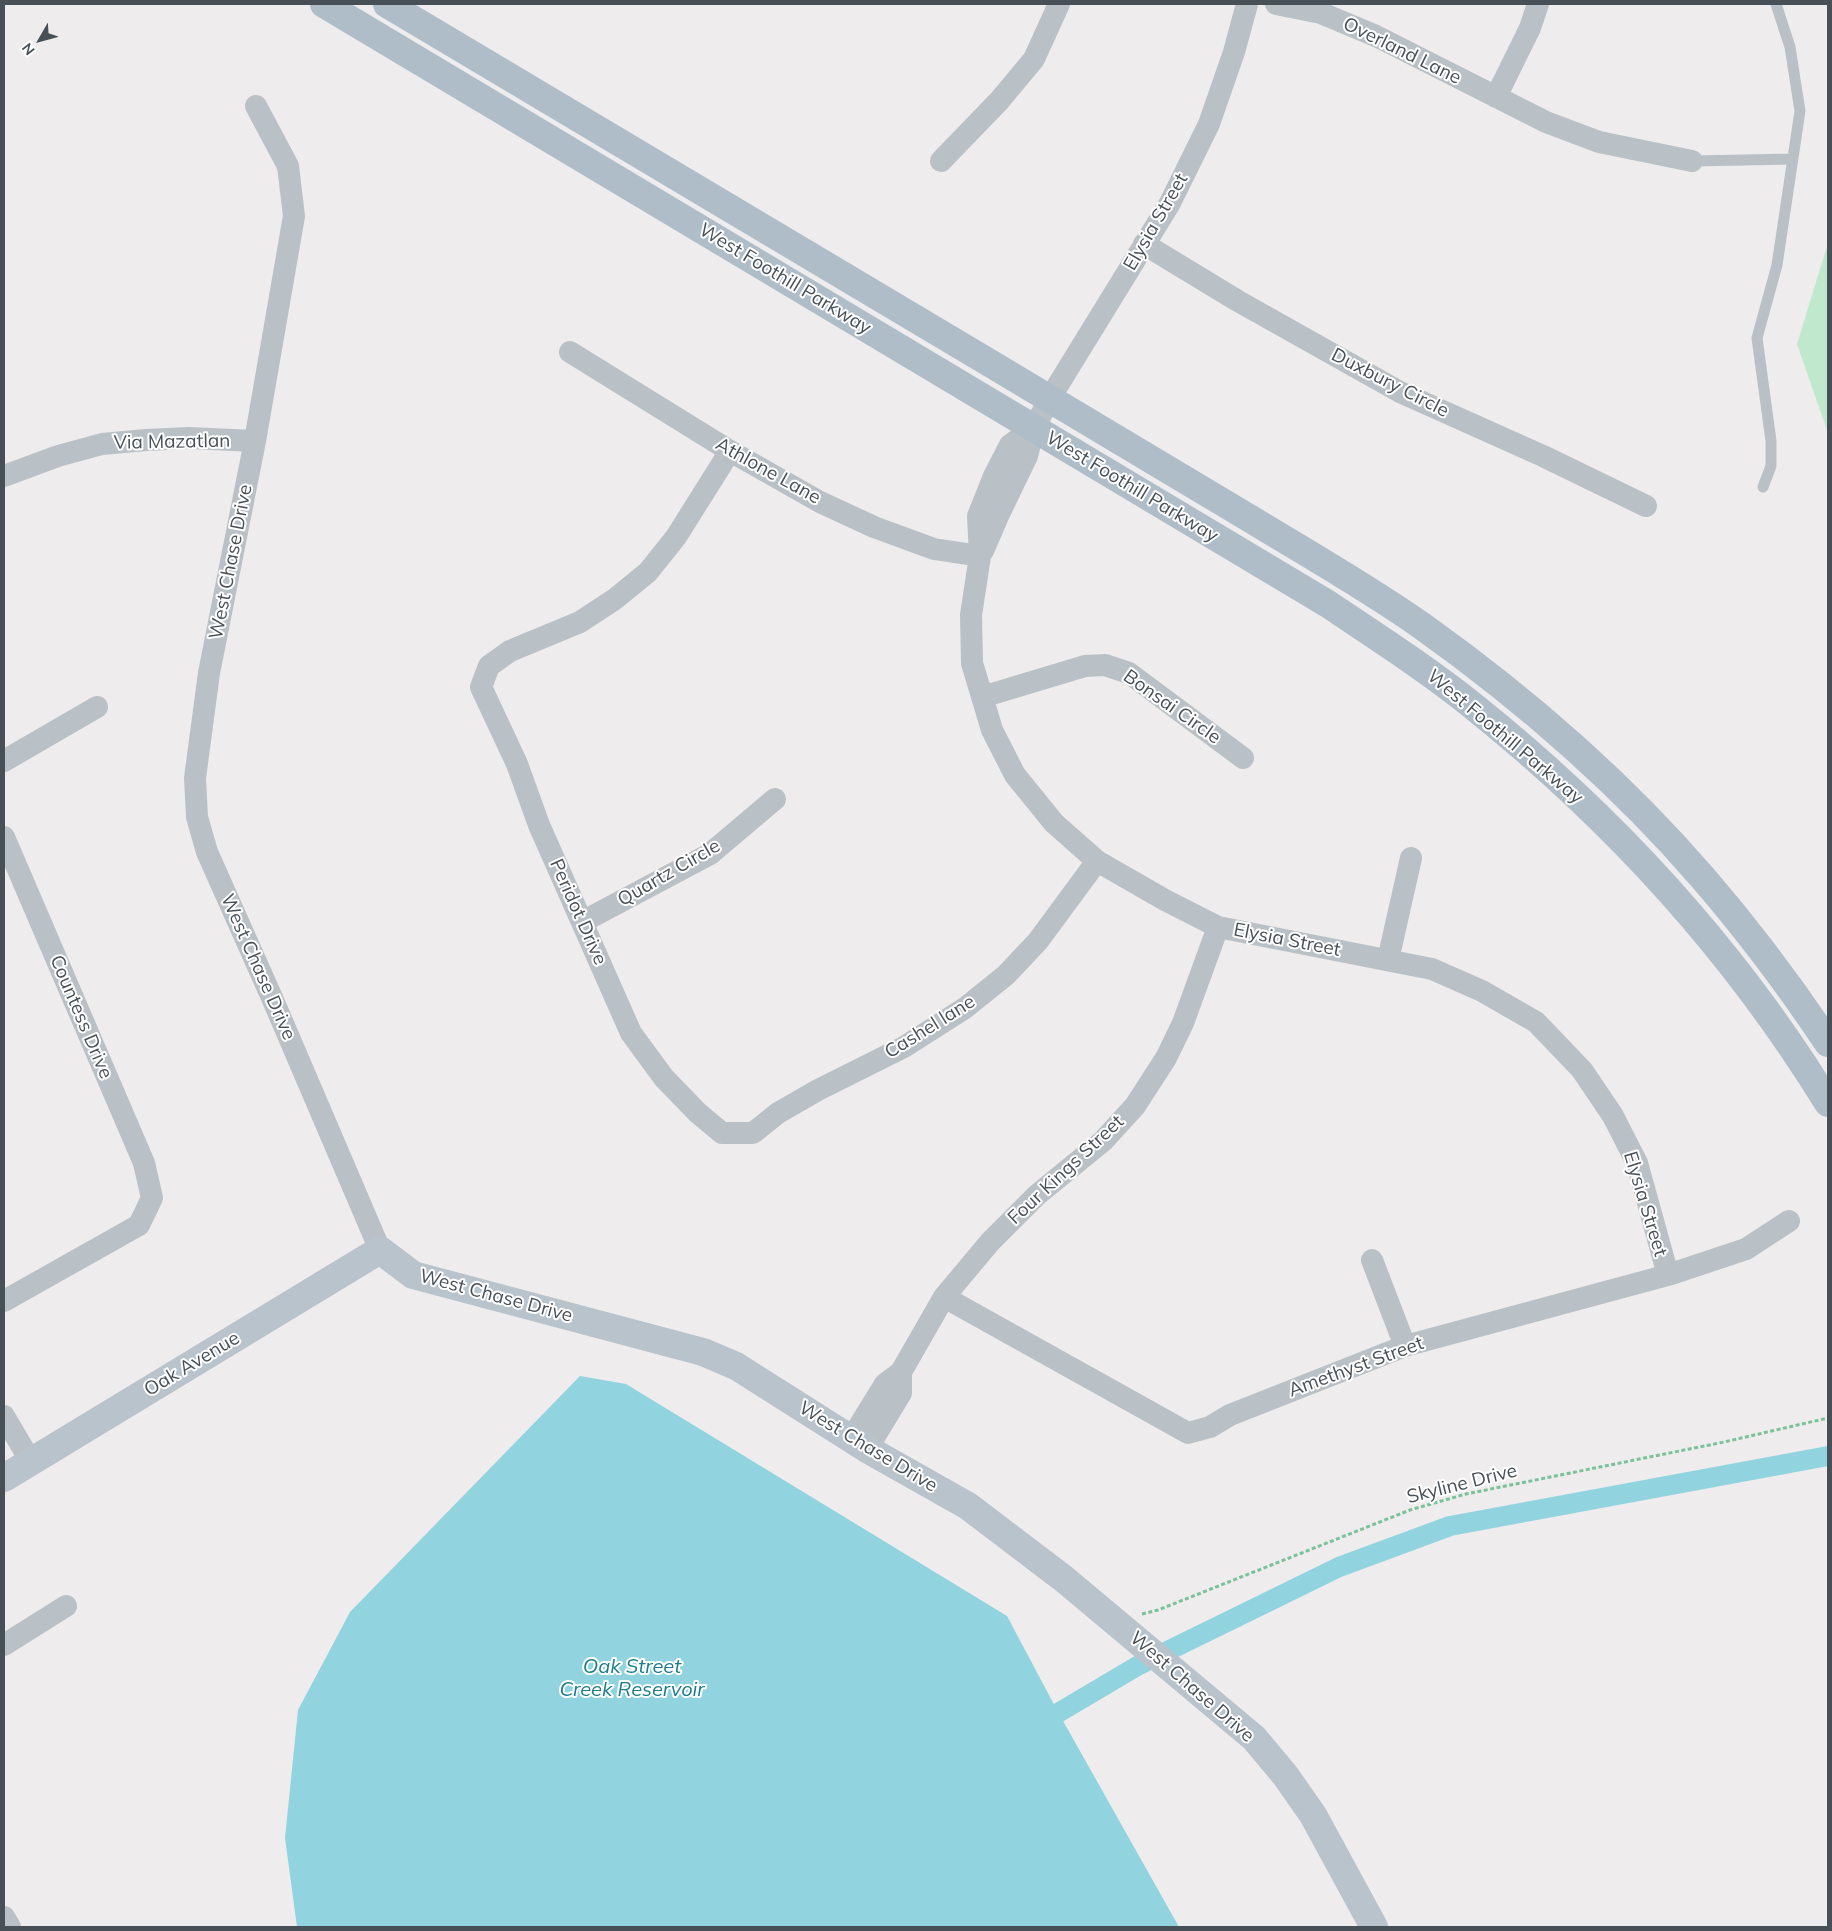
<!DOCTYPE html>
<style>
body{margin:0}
#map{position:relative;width:1832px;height:1931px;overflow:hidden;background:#eeecec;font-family:Mulish,sans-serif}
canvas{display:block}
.frame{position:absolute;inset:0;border:5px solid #475057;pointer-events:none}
.north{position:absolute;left:15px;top:15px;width:50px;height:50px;-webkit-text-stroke:4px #fff;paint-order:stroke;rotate:232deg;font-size:14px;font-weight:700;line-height:20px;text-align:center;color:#475057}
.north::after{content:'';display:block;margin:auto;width:18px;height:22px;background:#475057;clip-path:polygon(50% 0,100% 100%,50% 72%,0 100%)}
</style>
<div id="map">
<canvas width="1832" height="1931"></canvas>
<div class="frame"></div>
<div class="north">N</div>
</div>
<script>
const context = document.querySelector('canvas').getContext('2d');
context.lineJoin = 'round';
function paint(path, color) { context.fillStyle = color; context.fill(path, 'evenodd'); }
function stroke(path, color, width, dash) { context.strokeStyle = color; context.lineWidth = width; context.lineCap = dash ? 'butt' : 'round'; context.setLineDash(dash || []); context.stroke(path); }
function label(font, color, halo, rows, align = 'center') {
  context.font = font + ' Mulish,sans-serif'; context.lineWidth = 4; context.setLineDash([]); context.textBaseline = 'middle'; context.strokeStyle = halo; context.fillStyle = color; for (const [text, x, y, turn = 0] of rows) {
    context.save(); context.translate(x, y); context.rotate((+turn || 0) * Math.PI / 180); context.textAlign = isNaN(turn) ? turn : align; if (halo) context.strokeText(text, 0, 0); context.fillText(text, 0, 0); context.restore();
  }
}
paint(new Path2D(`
 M1828,243V433L1797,344Z`), '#bfe8cc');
paint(new Path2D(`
 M580,1376L626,1384L1007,1616L1058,1712L1179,1927H297L285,1838L298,1710L350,1612Z`), '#91d4df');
stroke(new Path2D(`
 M1036,1726L1139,1665L1339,1567L1450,1526L1828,1456`), '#91d4df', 20);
stroke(new Path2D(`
 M1142,1614L1158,1610L1410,1510L1466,1494L1724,1442L1828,1418`), '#7bc19a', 3, [4, 2.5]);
stroke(new Path2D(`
 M1692,161L1793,159
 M1763,487L1771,466V441L1757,338L1777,265L1800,111L1790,47L1776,4`), '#b9c1c7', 11);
stroke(new Path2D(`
 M1276,4L1321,13L1376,36L1546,122L1599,142L1692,161
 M1496,97L1530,28L1538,4
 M256,106L288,166L294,216L255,441L209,673L195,778L197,817L207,852L273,1000L380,1250
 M941,161L999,101L1034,59L1059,4
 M1144,244L1238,301L1400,392L1543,456L1646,506
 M570,352L730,451L820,502L874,527L934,549L980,556
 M1034,428L1010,445L994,476L978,516L980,556L971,615L972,663L992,730L1015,775L1054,823L1097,861L1165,900L1218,927L1432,969L1482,991L1536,1022L1582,1070L1613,1116L1637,1163L1668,1275
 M730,451L676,537L648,572L615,599L580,622L510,651L489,666L481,687L517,764L539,825L631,1033L664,1078L698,1113L722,1133H753L778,1113L818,1090L904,1047L965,1008L1006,975L1038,941L1097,861
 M4,476L58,456L102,444L146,440L189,438L255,441
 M983,551L999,514L1027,456L1034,428L1050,398L1170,203L1209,124L1234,52L1247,4
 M982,697L1085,666L1105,665L1129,673L1243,758
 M4,761L97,707
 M4,837L144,1163L152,1198L139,1225L4,1301
 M582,922L710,854L775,799
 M1388,960L1411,858
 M1372,1260L1405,1346
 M944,1297L1188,1433L1210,1427L1230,1415L1405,1346L1668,1275L1746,1249L1789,1221
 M4,1416L31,1462
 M851,1439L885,1384L901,1372L944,1297L990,1242L1037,1195L1103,1141L1135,1106L1166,1058L1183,1023L1218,927
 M867,1449L901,1393V1372
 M4,1645L66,1606
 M4,1917L10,1927`), '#b9c1c7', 22);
stroke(new Path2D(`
 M4,1478L380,1250L413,1275L703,1352L736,1366L867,1449L968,1506L1064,1579L1254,1738L1285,1775L1313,1815L1374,1927`), '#b9c3cc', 28);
stroke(new Path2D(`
 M324,4L1328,604C1377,637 1427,669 1473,706C1613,818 1734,950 1828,1103
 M387,4C586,122 784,241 983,359C1074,413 1164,467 1254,521C1310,555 1368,588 1422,626C1523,698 1622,784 1703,878C1748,930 1790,986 1828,1043`), '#afbdc8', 28);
label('19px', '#475057', '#fff', [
 ["Overland Lane",1402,51,26],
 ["Elysia Street",1156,222,-60],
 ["West Foothill Parkway",785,279,31],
 ["Duxbury Circle",1390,383,27],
 ["Via Mazatlan",172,442,-1],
 ["Athlone Lane",768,471,29],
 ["West Foothill Parkway",1132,487,31],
 ["West Chase Drive",231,562,-79],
 ["Bonsai Circle",1172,707,35],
 ["West Foothill Parkway",1505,737,40],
 ["Quartz Circle",669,873,-30],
 ["Peridot Drive",578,912,66],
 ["Elysia Street",1287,940,11],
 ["West Chase Drive",258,967,66],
 ["Countess Drive",81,1017,67],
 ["Cashel lane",930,1027,-32],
 ["Four Kings Street",1066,1170,-43],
 ["Elysia Street",1645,1204,73],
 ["West Chase Drive",496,1296,15],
 ["Oak Avenue",192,1364,-31],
 ["Amethyst Street",1356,1367,-20],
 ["West Chase Drive",868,1447,31],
 ["Skyline Drive",1462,1484,-14],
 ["West Chase Drive",1192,1687,41]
]);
label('italic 20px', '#1d7c8c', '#fff', [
 ["Oak Street",632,1667],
 ["Creek Reservoir",632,1690]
]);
</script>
